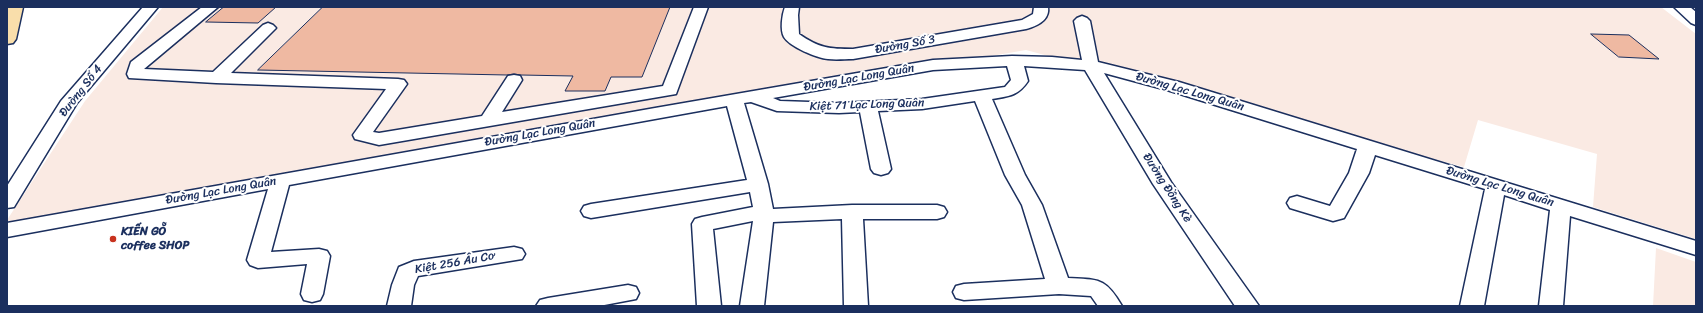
<!DOCTYPE html>
<meta charset="utf-8">
<style>
body{margin:0}
#map{position:relative;width:1703px;height:313px;overflow:hidden;background:#fff;font-family:Sriracha,sans-serif}
canvas{display:block}
.frame{position:absolute;inset:0;border:8px solid #1b2f5e;pointer-events:none}
</style>
<div id="map">
<canvas width="1703" height="313"></canvas>
<div class="frame"></div>
</div>
<script>
const context = document.querySelector('canvas').getContext('2d');
context.lineJoin = 'round';
function paint(path, color) { context.fillStyle = color; context.fill(path, 'evenodd'); }
function stroke(path, color, width, dash) { context.strokeStyle = color; context.lineWidth = width; context.lineCap = dash ? 'butt' : 'round'; context.setLineDash(dash || []); context.stroke(path); }
function label(font, color, halo, rows, align = 'center') {
  context.font = font + ' Sriracha,sans-serif'; context.lineWidth = 4; context.setLineDash([]); context.textBaseline = 'middle'; context.strokeStyle = halo; context.fillStyle = color; for (const [text, x, y, turn = 0] of rows) {
    context.save(); context.translate(x, y); context.rotate((+turn || 0) * Math.PI / 180); context.textAlign = isNaN(turn) ? turn : align; if (halo) context.strokeText(text, 0, 0); context.fillText(text, 0, 0); context.restore();
  }
}
paint(new Path2D(`
 M163,7H1661L1696,34V239L1593,207L1597,154L1478,120L1464,167L1026,50L7,226V220L85,101Z
 M1656,248L1696,262V306H1653Z`), '#faeae3');
const building = new Path2D(`
 M224,7H276L258,23L206,22Z
 M323,7H670L642,77H611L605,91H565L573,76L521,75L514,74L507,75L258,70Z
 M1591,34L1629,35L1659,59L1619,57Z`);
paint(building, '#efb9a2');
stroke(building, '#1b2f5e', 1);
const minor = new Path2D(`
 M143,7H158L77,103L14,207L7,208V186L61,101Z
 M202,7H218L144,69L213,72L263,25L268,23L273,25L276,28L231,73L398,79L404,80L407,84L373,132L379,133L482,116L508,76L514,75L520,76L522,80L502,112L663,86L694,7H708L676,94L379,145L355,139L353,135L386,89L216,83L129,78L127,74L131,62Z
 M785,7H799L798,15L799,34C819,48 829,49 853,49L1022,20L1033,14L1034,7H1048C1050,20 1037,26 1026,29L853,59C845,59 836,60 828,59C817,58 790,47 784,37C780,30 782,15 785,7Z
 M1674,7H1690L1696,12V25L1691,23Z
 M1082,16L1087,18L1090,21L1098,62L1179,82L1696,241V255L1570,216L1563,306H1539L1550,210L1504,195L1484,306H1460L1485,189L1375,155L1369,173L1344,218L1333,221L1290,208L1287,203L1290,198L1297,196L1330,206L1349,173L1357,149L1167,90L1104,73L1171,182L1259,306H1235L1153,184L1085,70L1024,66L1028,81C1018,96 1009,96 992,99L1025,175L1042,205L1068,278C1099,280 1105,277 1122,306H1098L1091,296L1059,294L964,300L956,298L953,292L956,286L964,284L1045,279L1022,205L1005,175L975,101L922,109L878,111L891,169L888,173L881,175L874,173L871,169L860,112L839,113L777,111L751,102L744,103L768,184L773,209L852,205H937L944,207L947,212L944,217L937,219H863L868,306H844L842,219L773,222L764,306H740L753,221L713,229L721,306H697L692,224L695,219L702,217L753,207L750,192L591,218L584,216L581,211L584,206L591,204L747,180L727,106L289,185L271,252L319,249L327,251L330,256L323,294L320,300L312,302L304,300L301,294L307,264L258,268L250,265L247,260L268,189L7,237V223L655,108L933,60L1012,56L1052,57L1082,60L1074,21L1077,18ZM1007,66L1011,80L1005,87L922,99L839,103L780,101L773,98L933,70Z
 M514,247L522,249L525,254L522,259L418,276L414,285L411,306H387L392,285L399,267L414,261Z
 M628,285L636,287L639,293L636,299L599,306H536L540,300L548,298Z`);
const major = new Path2D(`
 M7,7H23L16,39L13,43L7,44Z`);
stroke(minor, '#1b2f5e', 3);
stroke(major, '#1b2f5e', 3);
paint(minor, '#fff');
paint(major, '#f9deab');
for (const [x, y, r, color] of [
 [113,239,4,"#c8321e"]
]) { const dot = new Path2D(); dot.arc(x, y, r, 0, 2 * Math.PI); context.fillStyle = color; context.fill(dot); stroke(dot, '#fff', 1.5); }
label('12px', '#1b2f5e', '#fff', [
 ["Đường Số 3",905,45,-10],
 ["Đường Lạc Long Quân",859,78,-10],
 ["Đường Số 4",81,91,-52],
 ["Đường Lạc Long Quân",1190,92,16],
 ["Kiệt 71 Lạc Long Quân",867,105,-2],
 ["Đường Lạc Long Quân",540,133,-10],
 ["Đường Lạc Long Quân",1500,187,17],
 ["Đường Đồng Kè",1167,188,57],
 ["Đường Lạc Long Quân",221,191,-10],
 ["Kiệt 256 Âu Cơ",455,263,-10]
]);
label('bold 12px', '#1b2f5e', '#fff', [
 ["KIẾN GỖ",121,232],
 ["coffee SHOP",121,246]
], 'left');
</script>
